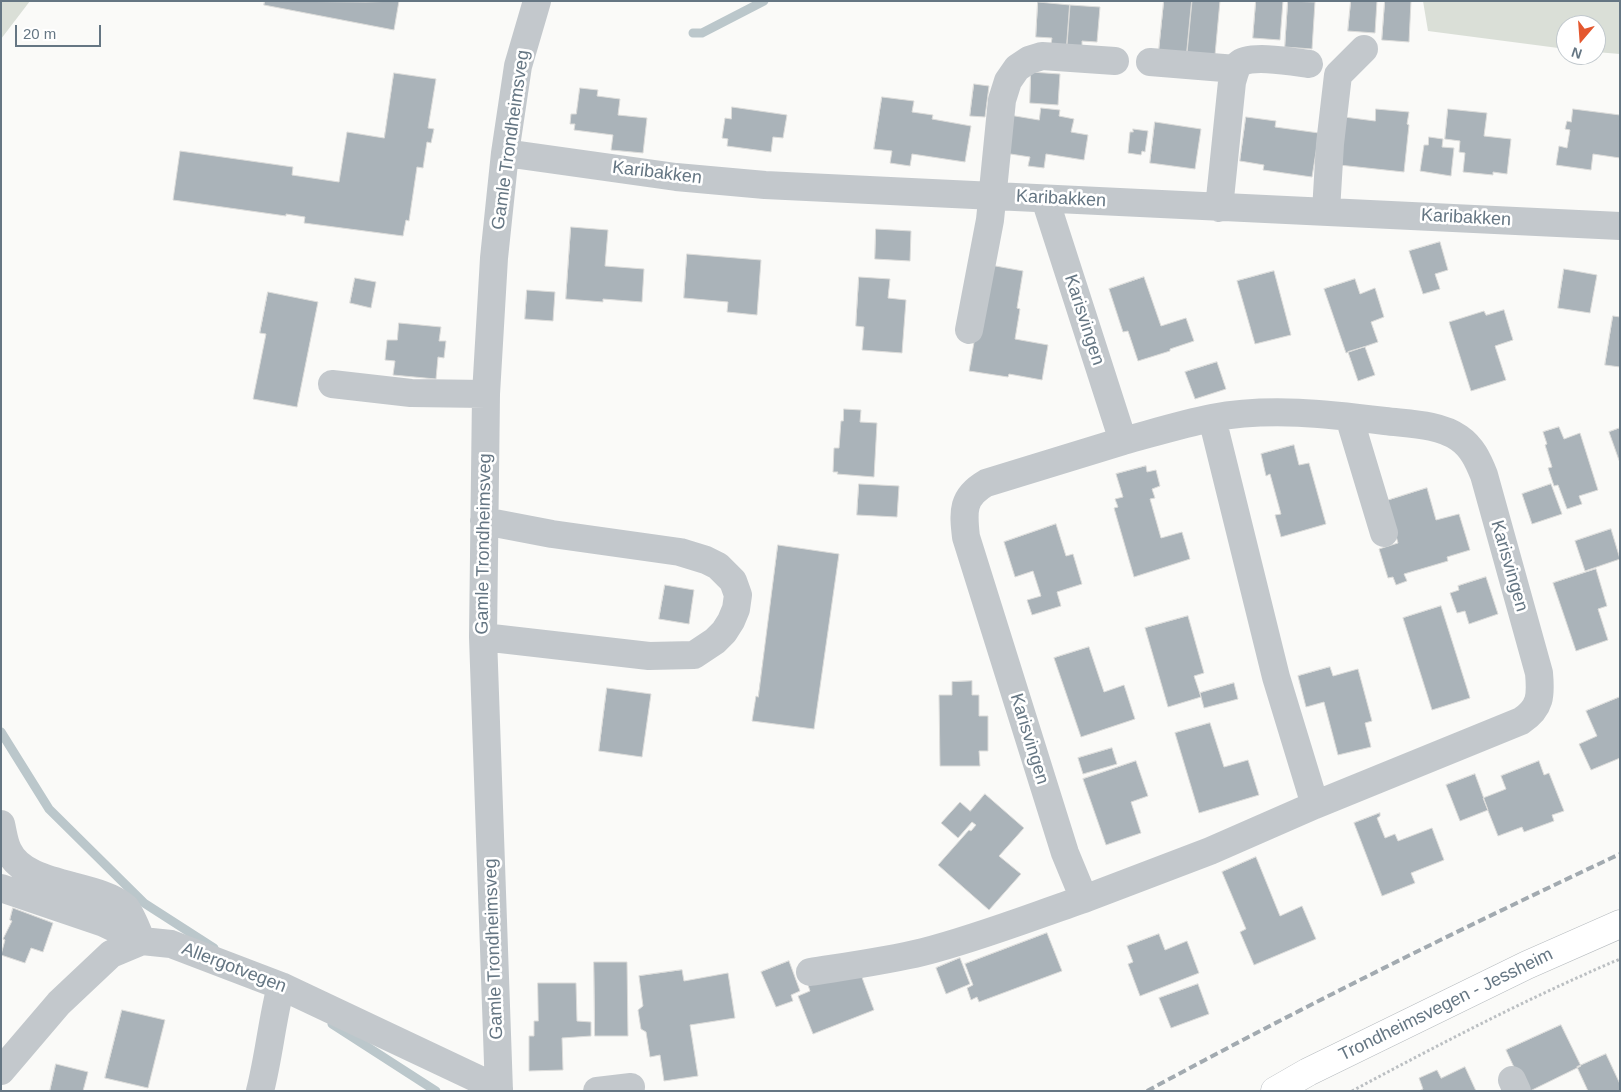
<!DOCTYPE html>
<style>
body{margin:0}
#map{position:relative;width:1621px;height:1092px;overflow:hidden;background:#fafaf8;font-family:Arial,sans-serif}
canvas{display:block}
.frame{position:absolute;inset:0;border:2px solid #657683;pointer-events:none}
.north{position:absolute;left:1556px;top:15px;width:50px;height:50px;box-sizing:border-box;background:#fff;border:1px solid #c1c8cd;border-radius:50%;rotate:198deg;font-size:14px;font-weight:700;line-height:20px;text-align:center;color:#657683}
.north::after{content:'';display:block;margin:auto;width:18px;height:22px;background:#e4572e;clip-path:polygon(50% 0,100% 100%,50% 72%,0 100%)}
.scale{position:absolute;left:15px;top:25px;width:86px;height:22px;box-sizing:border-box;border:2px solid #657683;border-top:0;padding-left:6px;font-size:15px;line-height:18px;white-space:nowrap;color:#657683;-webkit-text-stroke:4px #fff;paint-order:stroke}
</style>
<div id="map">
<canvas width="1621" height="1092"></canvas>
<div class="frame"></div>
<div class="north">N</div>
<div class="scale">20 m</div>
</div>
<script>
const context = document.querySelector('canvas').getContext('2d');
context.lineJoin = 'round';
function paint(path, color) { context.fillStyle = color; context.fill(path, 'evenodd'); }
function stroke(path, color, width, dash) { context.strokeStyle = color; context.lineWidth = width; context.lineCap = dash ? 'butt' : 'round'; context.setLineDash(dash || []); context.stroke(path); }
function label(font, color, halo, rows, align = 'center') {
  context.font = font + ' Arial,sans-serif'; context.lineWidth = 5; context.setLineDash([]); context.textBaseline = 'middle'; context.strokeStyle = halo; context.fillStyle = color; for (const [text, x, y, turn = 0] of rows) {
    context.save(); context.translate(x, y); context.rotate((+turn || 0) * Math.PI / 180); context.textAlign = isNaN(turn) ? turn : align; if (halo) context.strokeText(text, 0, 0); context.fillText(text, 0, 0); context.restore();
  }
}
paint(new Path2D(`
 M1,1H30L1,39Z
 M1423,1H1620V54L1596,52V25H1566V49L1428,31Z`), '#dadfd7');
stroke(new Path2D(`
 M693,33H702L764,1
 M1,732L49,809L144,903L214,948
 M332,1024L436,1091`), '#bbc7cb', 9);
const building = new Path2D(`
 M265,1L366,2L399,1L394,30L264,5Z
 M1164,1H1192L1187,53L1159,50Z
 M1192,1H1220L1215,55L1187,53Z
 M1256,1H1283L1280,40L1253,38Z
 M1288,1L1315,2L1312,49L1285,47Z
 M1351,1H1377L1375,33L1348,31Z
 M1385,1H1411L1409,42L1382,40Z
 M1038,2L1070,5L1067,45L1051,44L1052,38L1036,37Z
 M1070,5L1100,7L1097,42L1082,41V46L1067,45Z
 M1031,72L1060,74L1058,105L1030,103Z
 M394,73L436,79L428,128L434,129L431,143L427,142L423,168L417,167L409,221L406,220L403,236L304,223L305,217L286,214V216L173,200L180,151L293,167L292,175L339,182L347,132L384,138Z
 M974,84L989,86L985,117L970,116Z
 M580,88L598,90L597,96L620,99L618,115L647,118L643,153L611,150L613,135L574,130L575,124H570L571,114H576Z
 M882,97L914,101L912,112L933,115L932,119L971,126L965,162L912,154L910,166L890,163L892,151L874,149Z
 M732,107L787,115L783,138L773,137L771,152L727,146L728,139L722,138L725,118L731,119Z
 M1041,108L1060,110L1059,116L1074,119L1071,132L1088,135L1084,160L1046,154L1044,168L1028,166L1030,157L1004,153L1009,115L1039,120Z
 M1376,109L1409,112L1407,124L1409,125L1404,172L1339,165L1344,117L1375,121Z
 M1448,109L1487,113L1484,136L1511,139L1507,174L1493,172V175L1463,172L1465,153L1459,152L1460,141L1445,139Z
 M1573,109L1620,115V158L1593,154L1591,170L1556,165L1559,146L1567,148L1570,130L1565,129L1567,121L1571,122Z
 M1246,117L1276,121L1275,127L1319,133L1312,177L1263,170L1264,165L1240,161Z
 M1155,122L1201,129L1195,169L1150,163Z
 M1133,129L1148,131L1145,152L1142,151L1141,155L1128,153L1130,132H1133Z
 M1429,137L1443,139L1442,147L1454,148L1451,176L1420,171L1424,145H1428Z
 M571,227L608,230L605,266L644,269L642,302L603,299V302L566,299Z
 M876,229L911,231L910,261L875,259Z
 M1440,242L1448,270L1435,274L1440,289L1423,294L1409,251Z
 M687,254L761,260L757,315L727,312L728,302L684,298Z
 M990,265L1023,271L1017,308L1020,309L1015,339L1048,345L1042,380L1009,374L1008,377L969,371L981,302Z
 M1564,269L1597,275L1590,313L1558,308Z
 M1274,271L1291,335L1255,344L1237,281Z
 M859,277L890,279L888,298L906,300L902,353L862,350L864,327L856,326Z
 M1144,277L1161,326L1186,318L1194,341L1170,349V351L1138,361L1128,331L1123,332L1109,289Z
 M355,278L376,282L371,308L350,303Z
 M1355,279L1360,294L1375,288L1384,317L1371,322L1378,342L1346,353L1324,289Z
 M527,290L555,292L553,321L525,319Z
 M268,292L318,302L297,407L253,399L266,334L260,333Z
 M1504,310L1513,340L1495,346L1506,380L1471,391L1449,322L1484,311L1486,315Z
 M1613,316L1620,317V367L1605,365Z
 M399,323L441,327L439,341H446L444,358L438,357L436,379L393,375L395,361L385,360L387,340H397Z
 M1365,347L1375,375L1358,381L1348,352Z
 M1217,362L1226,389L1195,399L1185,372Z
 M844,409L861,410L860,422L877,423L874,477L837,474L838,472H833L834,448H839L841,421H843Z
 M1559,427L1564,439L1580,433L1598,490L1579,496L1582,504L1567,509L1558,485L1554,486L1548,468L1552,467L1545,445L1547,444L1543,432Z
 M1620,428V463L1609,432Z
 M1294,445L1299,465L1309,463L1326,524L1281,537L1275,515L1281,514L1270,474L1266,476L1261,454Z
 M1146,466L1147,472L1156,470L1160,486L1152,489L1155,498L1150,499L1161,538L1182,532L1190,559L1134,577L1114,508L1118,507L1115,499L1123,497L1116,474Z
 M859,484L899,486L897,517L857,515Z
 M1551,484L1562,514L1532,524L1522,494Z
 M1427,488L1436,520L1459,514L1470,550L1447,557L1448,561L1404,574L1407,581L1396,585L1393,577L1388,578L1379,549L1398,543L1386,501Z
 M1056,524L1066,556L1073,554L1082,584L1057,592L1061,606L1032,615L1027,600L1041,596L1033,571L1015,577L1004,542Z
 M1611,529L1620,559L1585,571L1575,541Z
 M778,545L839,554L814,729L752,721L756,696L758,697Z
 M1596,569L1607,606L1598,609L1608,640L1576,651L1553,583Z
 M1486,577L1498,614L1469,624L1465,611L1457,613L1450,593L1459,590L1458,586Z
 M665,585L694,590L689,624L659,619Z
 M1441,606L1470,698L1432,710L1403,618Z
 M1188,616L1204,673L1194,676L1201,697L1168,707L1145,628Z
 M1089,647L1104,692L1124,685L1135,719L1081,737L1054,658Z
 M1330,667L1333,676L1358,669L1372,721L1365,723L1371,747L1338,755L1324,702L1306,707L1298,676Z
 M972,681V695H979V716H988V751H979L980,766H940L939,695H952V682Z
 M1234,683L1238,699L1204,708L1200,693Z
 M607,688L651,694L642,757L599,751Z
 M1620,697V758L1591,770L1579,744L1597,736L1586,711Z
 M1210,723L1224,767L1248,760L1259,795L1199,813L1175,733Z
 M1112,748L1117,764L1083,774L1078,758Z
 M1136,761L1148,796L1131,802L1141,833L1106,845L1083,779Z
 M1539,761L1544,775L1549,773L1564,811L1552,815L1554,821L1524,832L1522,827L1498,836L1483,798L1506,789L1501,776Z
 M1475,774L1488,810L1460,821L1446,785Z
 M985,794L1024,828L999,856L1021,874L989,910L938,865L969,830L971,831L976,825L972,822L958,838L941,823L960,802L970,811Z
 M1380,813V816L1377,818L1385,838L1395,834L1398,841L1432,828L1444,860L1411,873L1415,883L1382,896L1354,823Z
 M1256,857L1280,916L1302,906L1316,939L1254,965L1240,932L1246,929L1222,872Z
 M13,908L53,923L43,952L31,948L25,963L1,955L5,940L3,939L12,921L10,920Z
 M1047,933L1062,971L979,1002L977,997L971,1000L967,988L973,985L965,964Z
 M1159,934L1165,950L1187,941L1199,973L1140,996L1128,964L1133,962L1127,946Z
 M960,958L970,984L946,994L936,968Z
 M789,961L800,991L791,995L793,1001L776,1007L761,972Z
 M594,962H627L628,1036H595Z
 M682,970L684,981L728,973L735,1018L690,1025L698,1076L664,1081L660,1055L650,1057L646,1032L641,1029L638,1010L643,1006L639,976Z
 M860,972L874,1010L813,1034L798,996L810,991L808,985L831,976Z
 M538,983H576L577,1021L591,1022V1036L562,1038L563,1070L529,1071V1036H534V1021H538Z
 M1198,984L1209,1014L1171,1028L1159,998Z
 M122,1010L165,1020L148,1088L105,1078Z
 M1561,1025L1581,1066L1530,1091H1525L1506,1050Z
 M1606,1054L1620,1084V1091H1588L1577,1067Z
 M56,1064L88,1072L83,1091H50Z
 M1465,1067L1476,1091H1419L1423,1089L1419,1078L1437,1070L1441,1078Z`);
paint(building, '#aab3b9');
stroke(building, '#dcdcda', 1);
const major = new Path2D(`
 M1275,1091L1308,1072L1527,965L1620,924`);
stroke(major, '#b5babe', 29);
stroke(new Path2D(`
 M1352,1091C1440,1044 1528,998 1620,959`), '#bbbfc2', 3, [2.5, 2.5]);
stroke(new Path2D(`
 M1150,62L1236,69
 M505,153L676,177L765,185L1620,226
 M1045,199L1123,441C1153,433 1182,424 1212,418C1269,407 1328,414 1385,421C1409,424 1439,424 1459,438C1472,447 1478,460 1484,475L1539,673C1541,695 1541,708 1521,721L1315,805L1210,851L1084,899L1065,853L966,537C963,511 962,497 986,483L1123,441
 M1219,208L1232,82C1234,76 1235,69 1239,64C1249,54 1294,62 1309,64
 M1326,211L1330,144L1338,75L1364,49
 M969,330L990,220L1002,100L1008,81L1017,68L1029,60L1042,56L1115,61
 M332,384L411,393L486,394
 M1349,417L1384,533
 M1212,418L1276,677L1315,805
 M483,637L649,656L694,655L715,641L724,632L731,621L736,609L738,595L733,581L718,566L706,560L680,552L552,534L484,521
 M1,824C3,832 4,842 8,850C25,888 96,882 125,907C131,913 138,933 142,941
 M1,888L104,923L142,941
 M810,972C848,966 886,961 923,952C978,938 1031,917 1084,899
 M1,1071L59,1003L111,954L142,941L171,944L281,986L499,1089
 M1512,1080L1517,1091
 M260,1091C269,1056 272,1020 281,986
 M499,1091L483,637L486,394L494,258L505,153L518,66L537,1
 M597,1091L631,1087`), '#c3c8cc', 28);
stroke(major, '#fff', 28);
stroke(new Path2D(`
 M1147,1091C1302,1007 1460,929 1620,854`), '#a2aab0', 4, [8, 4]);
label('18px', '#657683', '#fff', [
 ["Gamle Trondheimsveg",511,140,-82],
 ["Karibakken",657,173,7],
 ["Karibakken",1061,199,3],
 ["Karibakken",1466,218,3],
 ["Karisvingen",1084,320,72],
 ["Gamle Trondheimsveg",484,544,-89],
 ["Karisvingen",1509,566,74],
 ["Karisvingen",1029,739,73],
 ["Gamle Trondheimsveg",494,949,-92],
 ["Allergotvegen",234,968,21],
 ["Trondheimsvegen - Jessheim",1446,1005,-26]
]);
</script>
